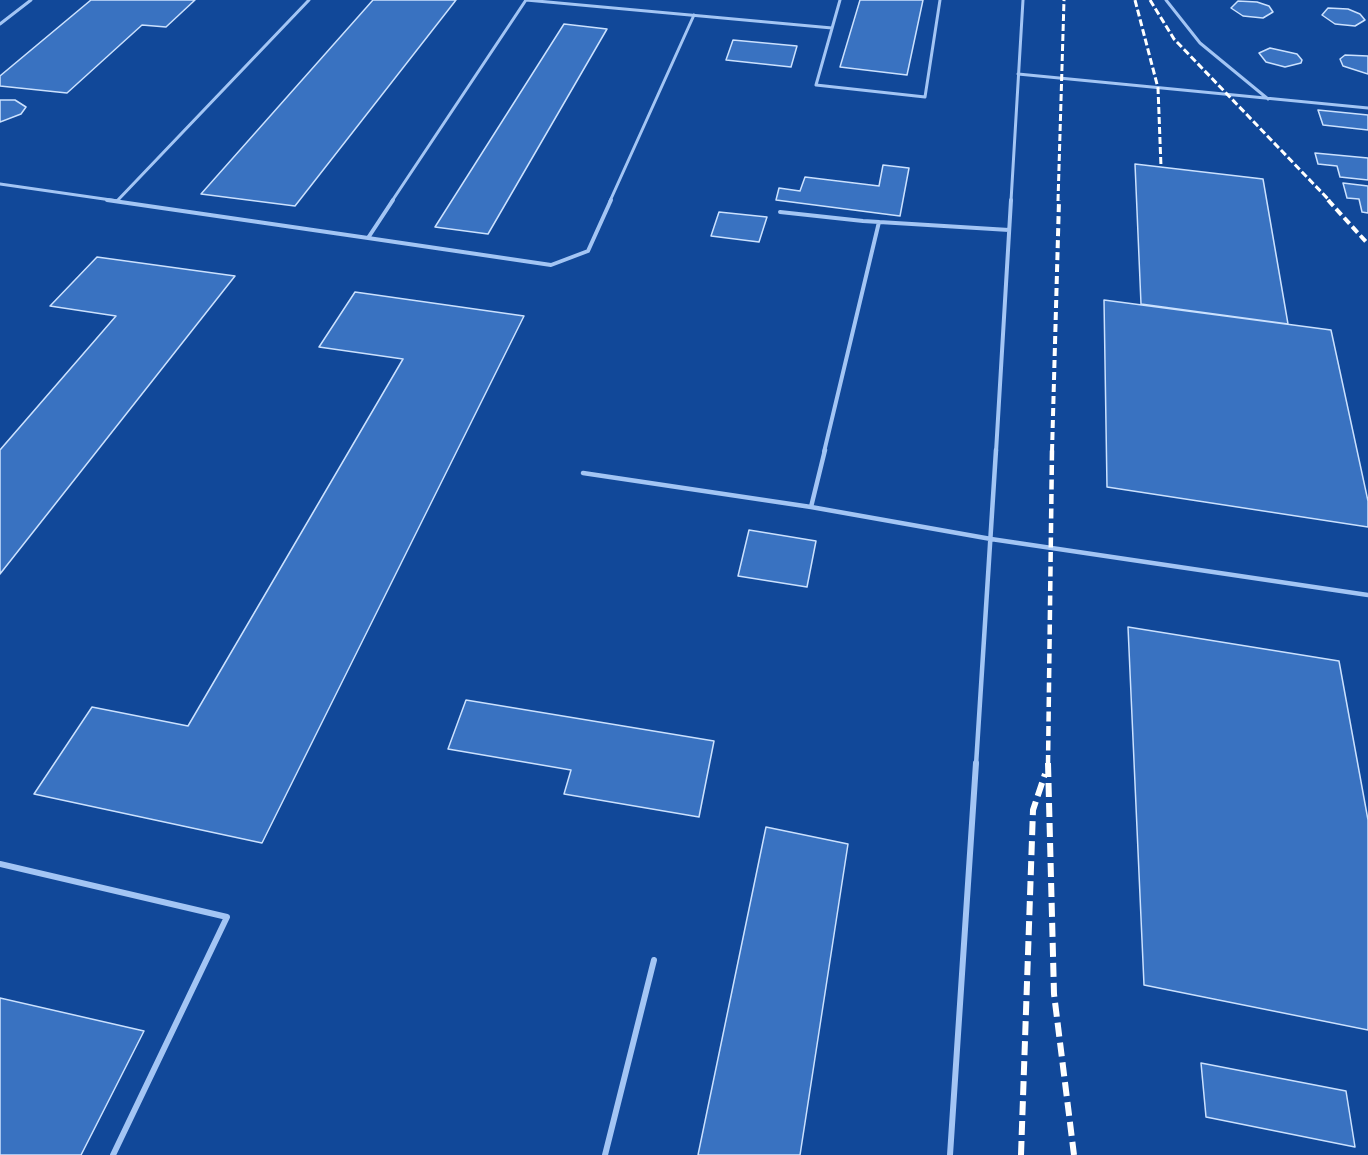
<!DOCTYPE html>
<style>
body{margin:0}
canvas{display:block;background:#114899}
</style>
<canvas width="1368" height="1155"></canvas>
<script>
const context = document.querySelector('canvas').getContext('2d');
context.lineJoin = 'round';
function paint(path, color) { context.fillStyle = color; context.fill(path, 'evenodd'); }
function stroke(path, color, width, dash) { context.strokeStyle = color; context.lineWidth = width; context.lineCap = dash ? 'butt' : 'round'; context.setLineDash(dash || []); context.stroke(path); }
const building = new Path2D(`
 M91,0H195L166,27L142,25L67,93L0,86V76Z
 M373,0H456L295,206L201,194Z
 M860,0H923L907,75L840,67Z
 M1238,1L1257,2L1269,6L1273,12L1263,18L1243,16L1231,8Z
 M1328,8L1348,9L1360,14L1365,20L1355,26L1335,24L1322,15Z
 M564,24L607,29L488,234L435,227Z
 M733,40L797,46L791,67L726,60Z
 M1270,48L1297,54L1302,60L1301,63L1285,67L1266,62L1259,53Z
 M1345,55L1368,56V74L1343,66L1340,59Z
 M0,100H15L26,107L21,114L0,122Z
 M1318,110L1368,115V130L1323,125Z
 M1315,153L1368,158V180L1340,177L1337,166L1318,164Z
 M1135,164L1263,179L1288,324L1141,304Z
 M883,165L909,168L900,216L776,200L779,188L800,191L805,177L879,186Z
 M1343,183L1368,186V213L1362,212L1359,199L1347,198Z
 M719,212L767,217L759,242L711,236Z
 M97,257L235,276L0,574V450L116,316L50,306Z
 M355,292L524,316L262,843L34,794L92,707L188,726L403,359L319,347Z
 M1104,300L1331,330L1368,501V527L1107,487Z
 M749,530L816,541L807,587L738,576Z
 M1128,627L1339,661L1368,820V1030L1144,985Z
 M466,700L714,741L699,817L564,794L571,770L448,749Z
 M766,827L848,844L800,1155H698Z
 M0,998L144,1031L81,1155H0Z
 M1201,1063L1346,1091L1355,1147L1206,1117Z`);
paint(building, '#3972c1');
stroke(building, '#cbe1fe', 1.5);
stroke(new Path2D(`
 M526,0L832,28
 M840,0L816,85L925,97L940,0
 M1166,0L1200,43L1268,99
 M0,24L31,0
 M1018,74L1368,108
 M0,184L118,201
 M117,201L309,0
 M392,201L526,0
 M610,201L694,15
 M1011,201L1023,0`), '#a3c5f4', 3);
stroke(new Path2D(`
 M107,200L368,238L393,200
 M780,212L863,221L1009,230
 M368,238L551,265L588,251L611,200
 M824,452L879,222
 M996,452L1011,200`), '#a3c5f4', 4);
stroke(new Path2D(`
 M825,450L811,507L991,539L1368,595
 M583,473L811,507
 M976,765L996,450`), '#a3c5f4', 4.5);
stroke(new Path2D(`
 M0,864L227,917L113,1155
 M605,1155L654,960
 M950,1155L976,763`), '#a3c5f4', 6);
stroke(new Path2D(`
 M1135,0L1158,88L1161,167
 M1150,0L1174,39L1330,201
 M1058,201L1064,0`), '#fff', 3, [7, 3]);
stroke(new Path2D(`
 M1328,200L1368,244
 M1052,452L1059,200`), '#fff', 4, [8, 4]);
stroke(new Path2D(`
 M1048,765L1052,450`), '#fff', 4.5, [10, 4.5]);
stroke(new Path2D(`
 M1048,763L1054,994L1074,1155
 M1021,1155L1033,810L1045,774`), '#fff', 6, [14, 6]);
</script>
